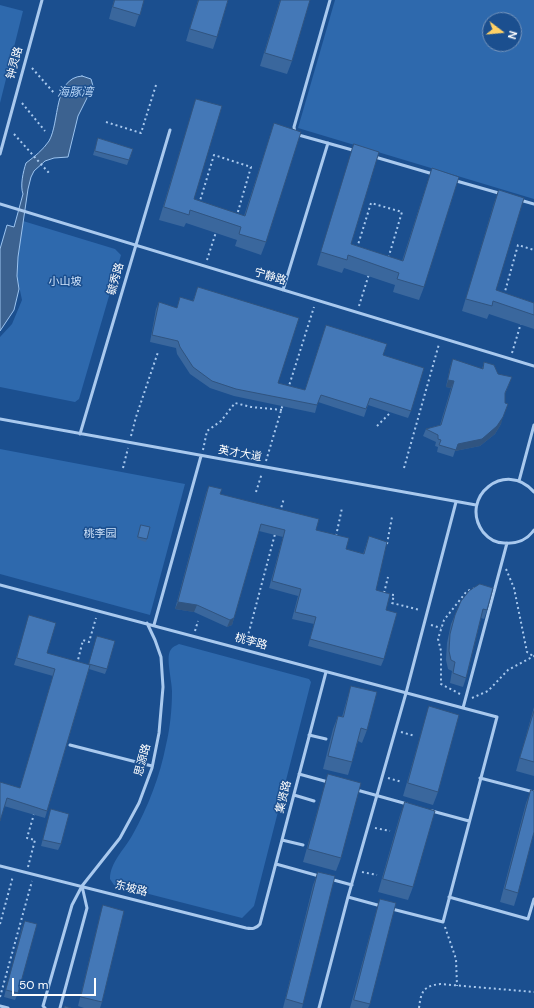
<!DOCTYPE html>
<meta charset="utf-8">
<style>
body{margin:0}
#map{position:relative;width:534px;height:1008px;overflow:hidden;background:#1b4f8f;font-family:"DM Sans",sans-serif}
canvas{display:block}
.north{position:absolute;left:482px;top:12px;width:40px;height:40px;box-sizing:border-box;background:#1b4f8f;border:1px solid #7695bc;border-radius:50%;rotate:106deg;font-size:11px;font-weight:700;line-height:16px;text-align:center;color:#fff}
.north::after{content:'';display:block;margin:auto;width:14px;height:18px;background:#ffd166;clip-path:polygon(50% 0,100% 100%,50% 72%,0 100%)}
.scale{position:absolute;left:12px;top:978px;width:84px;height:18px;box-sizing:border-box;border:2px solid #fff;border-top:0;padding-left:5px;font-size:12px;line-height:14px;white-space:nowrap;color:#fff;-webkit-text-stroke:3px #1b4f8f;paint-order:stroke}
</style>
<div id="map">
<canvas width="534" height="1008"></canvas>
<div class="north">N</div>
<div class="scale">50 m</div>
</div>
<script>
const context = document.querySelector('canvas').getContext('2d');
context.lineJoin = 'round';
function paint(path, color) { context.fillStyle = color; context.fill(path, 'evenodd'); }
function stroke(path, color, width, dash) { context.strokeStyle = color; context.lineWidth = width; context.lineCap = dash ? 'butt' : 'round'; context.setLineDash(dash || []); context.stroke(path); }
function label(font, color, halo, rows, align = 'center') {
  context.font = font + ' "DM Sans","Noto Sans SC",sans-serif'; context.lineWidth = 3; context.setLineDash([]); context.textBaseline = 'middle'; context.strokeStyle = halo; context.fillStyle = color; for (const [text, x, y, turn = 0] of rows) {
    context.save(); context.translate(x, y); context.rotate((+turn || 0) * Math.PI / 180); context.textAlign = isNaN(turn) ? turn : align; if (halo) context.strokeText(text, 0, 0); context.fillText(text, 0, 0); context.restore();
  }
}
paint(new Path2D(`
 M335,0H534V199L298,128ZM490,20H514V44H490Z
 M0,5L23,11L0,103Z
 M23,221L115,249L121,255L79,399L75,402L0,387V337L12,324L22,300L17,276L18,257Z
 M0,449L185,484L150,615L0,574Z
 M179,644L309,679L311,682L254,906L242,918L114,885L110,879C110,862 125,849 133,834C148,807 160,776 166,745C170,728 172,709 172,691C172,681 166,659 170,651C172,647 175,646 179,644Z`), '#2e69ad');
const water = new Path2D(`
 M82,76L91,79L93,86L78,116L68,157L54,158L45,161L34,171L31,177L28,189L18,257L17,276L19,289L14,310L0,331V249L7,225L14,227L23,194C20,186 23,172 26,163C34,157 43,150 49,141C60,122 53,78 82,76Z`);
paint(water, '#3c6290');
stroke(water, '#9cc4f0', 1);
stroke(new Path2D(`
 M32,68L55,94
 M22,103L45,131
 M106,122L141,133L156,85
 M14,134L49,173
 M199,204L214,155L251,167L237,215
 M357,248L371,203L402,212L388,259
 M207,260L216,232
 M504,295L518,245L534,250
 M359,306L369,274
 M512,353L521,323
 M288,389L314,307
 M377,426L391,412
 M131,436L136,417L158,352
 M203,450L207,431L221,421L235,403L251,407L282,410
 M266,461L283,404
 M123,468L128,448
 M404,468L439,344
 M256,492L262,473
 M280,512L284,498
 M336,536L342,508
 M387,544L392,517
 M506,569L514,588L527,652L533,656
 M384,593L388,577
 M387,594L394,595L392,603L420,610
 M431,625L441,628
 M195,631L198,621
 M246,643L275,534
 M77,664L83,640L89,642L96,618
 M460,694L441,684V651L438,639L444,620L467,591L475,588
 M472,698L488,691L508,670L534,656
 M401,732L415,736
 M388,778L402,782
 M375,828L390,831
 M28,867L35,840L27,838L34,814
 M362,872L377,875
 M0,924L13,876
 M445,927L456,959L457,986
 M0,997L32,881
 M419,1008C421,992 423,986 440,984L534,992`), '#a9c9ee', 2, [2, 3]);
stroke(new Path2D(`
 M330,0L294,127L295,134L356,151
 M0,154L42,0
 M375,157L433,174
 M453,180L502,194
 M520,200L534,204
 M0,204L534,366
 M283,290L328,143
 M0,419L476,505
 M80,434L170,130
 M519,481L534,425
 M534,492C506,459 458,497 483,532C488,538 496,543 504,543C517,544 527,540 534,530
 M0,585L497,717L443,922L392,909
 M154,625L201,456
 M463,708L507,543
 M309,735L326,739
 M70,745L152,766
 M299,774L328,782
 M480,778L534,792
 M357,790L407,804
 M294,795L314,801
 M432,811L469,821
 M282,840L303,845
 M276,864L319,876
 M0,866L246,928C252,929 256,929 260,924L326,672
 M330,879L352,885
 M449,897L528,919L534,899
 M381,906L348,897L406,693L456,502
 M0,1006L8,1008
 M45,1008L43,1006L72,905L82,886L120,838L139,803L152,768L159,733L163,687L161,657L155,640L147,623
 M60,1008L87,908L82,886
 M319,1008L348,897`), '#a9c9ee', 3);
paint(new Path2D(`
 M114,0H144L135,27L109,19Z
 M198,0H228L217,37L213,49L186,41Z
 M280,0H310L292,61L287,74L260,66Z
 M196,99L194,199L244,216L270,136L274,123L266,242L261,255L235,246L237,240L186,223L184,227L159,220L192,111Z
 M98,138L133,149L127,165L93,155Z
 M354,144L351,244L402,261L432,168L424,287L419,300L393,292L395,285L344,268L342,273L317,265L350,156Z
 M499,190L496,290L534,303V329L489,314L487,319L462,311L494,203Z
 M198,287L278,383L305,390L326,325L383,355L411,411L408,418L368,405L364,417L318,402L315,413L234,396L210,388L190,374L177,354L176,348L150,342L156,309L159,302L177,308L180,297L193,301Z
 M453,359L482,369L484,362L498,374L509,384L505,394L501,424L495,434L480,446L455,451L453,457L437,452L438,447L435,446L436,442L423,436L426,429L440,425L451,388L446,387L450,367Z
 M209,486L220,494L316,530L346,549L363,554L369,536L376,590L386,610L384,659L381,666L308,646L314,624L292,619L298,596L269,588L283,537L259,531L232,625L227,627L194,612L175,609L206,493Z
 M140,527L147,539L146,542L137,539Z
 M461,601L487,610L484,619L481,618L466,678L463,687L450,683L452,671L448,669L446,660L447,643L451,624Z
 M29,615L47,653L89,665L97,636L107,669L105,674L89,669L45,818L4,806L0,782L20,788L53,676L14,665Z
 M351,686L367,730L362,743L358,741L352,762L348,775L323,769L333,729L338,716L342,717L347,699Z
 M429,706L438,792L433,805L403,796L425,719Z
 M534,707V776L516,771Z
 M328,774L341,858L336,871L303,862L324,787Z
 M531,790L518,893L514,906L500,902L526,803Z
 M405,802L413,887L408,900L378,892L400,815Z
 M51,809L61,844L58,850L41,846L49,815Z
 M318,872L303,1004L302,1008H283L313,885Z
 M380,899L370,1004L368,1008H350L376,912Z
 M103,905L102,1002L100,1008H84L78,1006L100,915Z
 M25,921L18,993L15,1000L4,997L22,928Z`), '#3a679d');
paint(new Path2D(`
 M448,380L454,381L451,388L446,387Z
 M503,417L501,424L495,434L480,446L455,451L458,444Z
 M178,602L197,605L194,612L175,609Z
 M234,618L232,625L227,627L230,620Z`), '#305480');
const building = new Path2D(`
 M115,0H144L140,15L113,7Z
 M199,0H228L217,37L190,29Z
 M281,0H310L292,61L265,53Z
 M196,99L222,106L194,199L245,216L274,123L301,132L266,242L239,234L241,227L190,210L189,215L164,207Z
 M98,138L133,149L129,160L95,151Z
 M354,144L379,152L351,244L403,261L432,168L459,177L424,287L397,279L399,273L348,255L347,260L321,252Z
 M499,190L524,198L496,290L534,303V315L493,301L492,306L466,299Z
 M198,287L299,318L278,383L305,390L326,325L387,344L383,355L424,368L411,411L370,398L366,409L321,395L317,405L236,389L212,381L193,367L180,347L178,341L152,335L159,302L177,308L180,297L193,301Z
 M453,359L483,369L484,362L494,365L498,374L512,377L505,393V403L508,404L503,417L497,426L482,439L458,444L456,450L439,445L441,440L438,439V435L426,429L441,425L454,381L448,380Z
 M209,486L222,489L220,494L319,519L316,530L349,538L346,549L364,554L369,536L387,542L376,590L390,594L386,610L397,613L384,659L310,639L316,617L295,612L301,589L272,581L285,530L261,524L234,618L230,620L197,605L178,602Z
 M141,525L150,527L147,539L138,537Z
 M480,584L493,588L487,610L483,609L466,678L453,673L455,662L451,660L449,651L450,634L455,615L461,601L469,591Z
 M29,615L56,623L47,653L90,665L47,811L7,798L0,821V782L20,788L55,669L17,658Z
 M97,636L115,641L107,669L89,664Z
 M351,686L377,692L367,730L361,728L352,762L328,756L338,716L343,717Z
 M429,706L459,715L438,792L408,783Z
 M534,711V762L520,758Z
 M328,774L361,783L341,858L308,849Z
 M531,790L534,791V832L518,893L505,889Z
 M405,802L435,811L413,887L383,879Z
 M51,809L69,814L61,844L43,840Z
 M318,872L335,876L303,1004L286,999Z
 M380,899L396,903L370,1004L354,1000Z
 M103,905L124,911L102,1002L81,997Z
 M25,921L37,924L18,993L6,990Z
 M65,1006L71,1008H64Z`);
paint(building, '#4478b7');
stroke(building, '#305480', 1);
label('11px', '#fff', '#1b4f8f', [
 ["钟灵路",15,63,-75],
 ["宁静路",270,277,17],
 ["毓秀路",116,279,-74],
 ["英才大道",240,454,10],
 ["桃李路",251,642,15],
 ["思源路",143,760,-75],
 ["集贤路",284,797,-76],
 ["东坡路",131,889,14]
]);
label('11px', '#cfe3fa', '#1b4f8f', [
 ["小山坡",65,282],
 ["桃李园",100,534]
]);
label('italic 12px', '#b5d3f5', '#1b4f8f', [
 ["海豚湾",75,93]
]);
</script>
